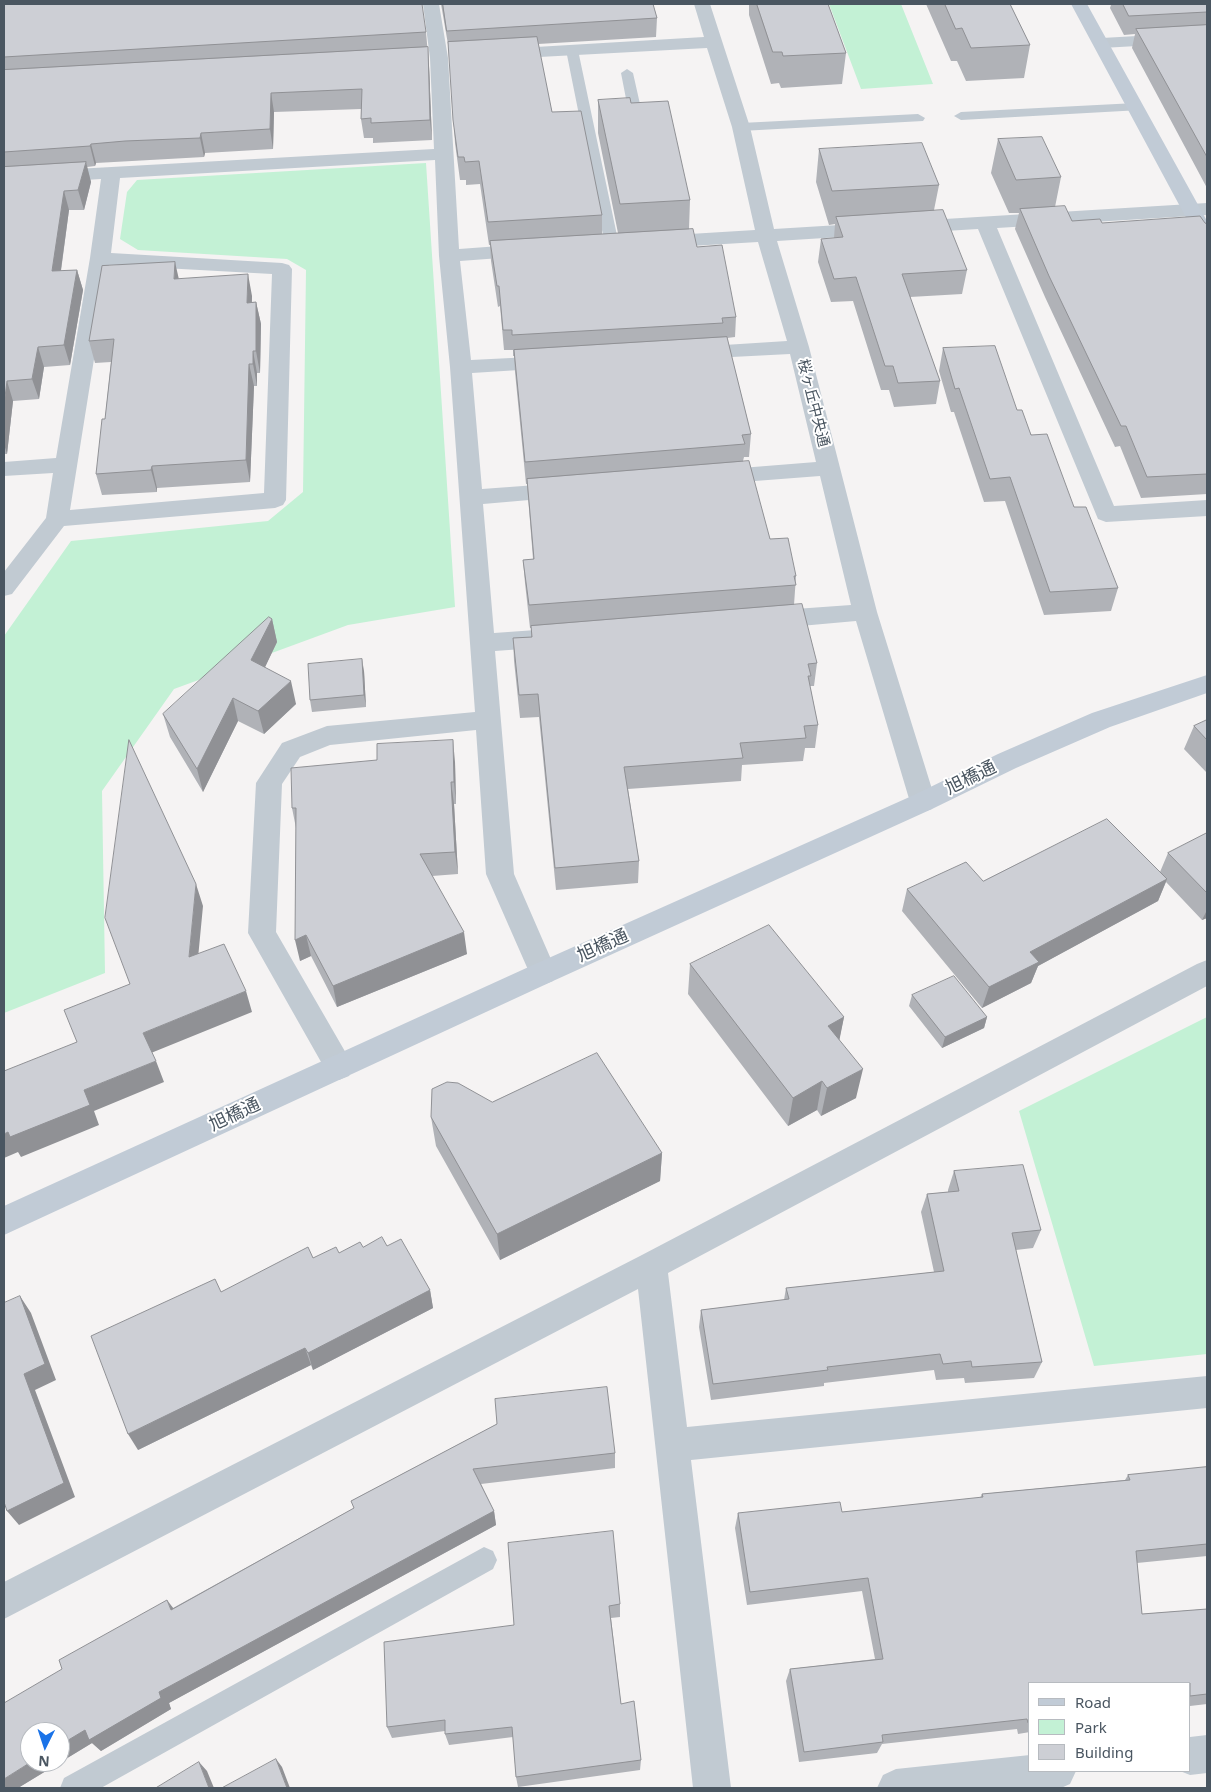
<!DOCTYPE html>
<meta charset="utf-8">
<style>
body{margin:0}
#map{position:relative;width:1211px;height:1792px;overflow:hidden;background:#f5f3f3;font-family:"Noto Sans",sans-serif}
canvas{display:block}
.frame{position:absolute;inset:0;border:5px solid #4a5661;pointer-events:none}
.legend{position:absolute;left:1028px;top:1682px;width:162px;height:90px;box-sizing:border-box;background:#fff;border:1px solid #b7bbc0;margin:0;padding:6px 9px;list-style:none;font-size:15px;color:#4a5661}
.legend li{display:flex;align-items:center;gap:10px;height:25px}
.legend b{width:25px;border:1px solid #b7bbc0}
.north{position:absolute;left:20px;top:1722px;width:50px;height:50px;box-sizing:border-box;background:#fff;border:1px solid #b7bbc0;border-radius:50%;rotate:184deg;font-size:14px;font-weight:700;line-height:20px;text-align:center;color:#4a5661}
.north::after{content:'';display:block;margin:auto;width:18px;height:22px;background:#1a73e8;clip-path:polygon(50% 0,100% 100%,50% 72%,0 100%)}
</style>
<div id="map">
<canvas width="1211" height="1792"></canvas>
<div class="frame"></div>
<ul class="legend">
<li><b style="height:6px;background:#c1cbd6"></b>Road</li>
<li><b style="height:14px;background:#c3f1d5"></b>Park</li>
<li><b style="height:14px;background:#cdcfd5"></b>Building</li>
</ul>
<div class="north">N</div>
</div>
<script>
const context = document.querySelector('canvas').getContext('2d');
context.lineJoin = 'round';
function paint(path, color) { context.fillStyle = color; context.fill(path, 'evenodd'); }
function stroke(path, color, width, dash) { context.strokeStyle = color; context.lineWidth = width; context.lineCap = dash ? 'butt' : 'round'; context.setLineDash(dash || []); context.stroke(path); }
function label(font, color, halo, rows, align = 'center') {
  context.font = font + ' "Noto Sans","Noto Sans JP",sans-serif'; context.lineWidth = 4; context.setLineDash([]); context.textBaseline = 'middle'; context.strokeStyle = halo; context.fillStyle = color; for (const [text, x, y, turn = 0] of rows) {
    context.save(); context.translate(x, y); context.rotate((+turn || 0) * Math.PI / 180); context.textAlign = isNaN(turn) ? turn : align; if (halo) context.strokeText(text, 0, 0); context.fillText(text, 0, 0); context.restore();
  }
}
paint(new Path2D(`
 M829,4H901L933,84L861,89Z
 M426,163L455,607L348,625L174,689L102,791L105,973L4,1013V636L71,541L268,521L303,492L306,270L287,259L138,250L120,239L127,192L137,180Z
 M1207,1017V1354L1094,1366L1019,1111Z`), '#c3f1d5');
paint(new Path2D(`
 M572,46L578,50L619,245L617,248H607L605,245L566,50Z
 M627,69L633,73L642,113C636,119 621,119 613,117L611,114L613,111L628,109L621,73Z
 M1136,103L1143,107L1141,110L961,120L954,116L961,112Z
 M918,114L925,118L923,121L741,131L734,127L741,123Z
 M484,1547L493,1551L497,1560L493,1569L101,1788H60L64,1778Z`), '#c1cad2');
paint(new Path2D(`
 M423,4H439L448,58L459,249L527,244L534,246L537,250L534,254L527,256L460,261L471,360L551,356L558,357L562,362L558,367L551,368L472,373L482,489L564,483L572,485L575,490L572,495L564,497L483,504L494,633L550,629L559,632L562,638L559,644L550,647L495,651L514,874L557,973L553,981L543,985L533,981L486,874L476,730L330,745L300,757L282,784L276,932L354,1067L349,1076L339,1080L329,1076L248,933L256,783L282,743L327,726L475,712L450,367L439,256L435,160L120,178L111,253L282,263L289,265L292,269L286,500L283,505L275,508L64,526L12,594L4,596V572L46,518L53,473L4,476V462L56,458L90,258L101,179L4,185V173L434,149L430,58ZM109,265L272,274L264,493L70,510Z
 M694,4H710L750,127L774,229L872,223L879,225L882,229L879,233L872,235L777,241L809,347L877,612L936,802L932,809L923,812L914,809L910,802L856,621L767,629L758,626L755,620L758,614L767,611L851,605L820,476L716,484L708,482L705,477L708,472L716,470L816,462L790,354L693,359L686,358L682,353L686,348L693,347L787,341L758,242L657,248L650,246L647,242L650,238L657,236L755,230L732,127L707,48L502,59L496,58L493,54L496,50L502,49L704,37Z
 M1207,32V42L1102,48L1096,47L1093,43L1096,39L1102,38Z
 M1207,203V215L997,228L1114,506L1207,500V516L1106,522L1098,519L978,229L912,233L905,231L902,227L905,223L912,221Z
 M1207,960V986L668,1273L687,1427L1207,1376V1408L691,1460L731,1788H693L638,1289L4,1619V1582L640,1256L1197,964Z
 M1207,1735V1773L1190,1775L1180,1771H1190V1737Z
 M1030,1755V1771H1076L1070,1784L1061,1788H877L883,1775L896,1769Z`), '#c1cad2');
paint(new Path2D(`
 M1071,4H1087L1207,221V244L1200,242L1197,238Z
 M1207,675V693L1110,727L1016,768L932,809L553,981L4,1235V1206L533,965L914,795L998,754L1092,713Z`), '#c1cbd6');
paint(new Path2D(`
 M4,4L426,32L429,66L432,140L373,143V138H364L361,119V109L274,112L273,149L205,153L204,157L96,163L95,166L87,167L91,182L84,210H69L61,271L77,270L83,290L70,365L44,367L39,399L13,401L7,454H4Z
 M441,4H653L657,18L656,37L538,44L552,112L602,215V234L618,233L598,133V100L631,103L690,200L689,229L697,247L736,317L735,337L727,338L751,434L749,457H744L743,461L770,539L796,576L794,605L817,663L814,686H810L818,725L815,748H805L803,761L742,765L741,781L628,789L639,861L638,883L556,890L539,717L520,718L514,661L513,638L531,637V628H530L525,583L523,560L533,559L527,484H526L515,372L514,356H513V350H504L500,306L498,307L491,261L490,245H489L480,184L466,185V180H460L455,143L449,50Z
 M749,4H828L846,53L842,84L781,88L779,83L771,84L749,15Z
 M926,4H1010L1030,45L1024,78L966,81L957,61H951Z
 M1110,4H1207V188L1132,48L1135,34L1124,35L1110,8L1111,5Z
 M998,139L1061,177L1055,207L1072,221L1102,223H1205L1207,224V494L1141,498L1120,446L1115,447L1045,297L1015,229L1019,213H1009L991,173Z
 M819,149L939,185L934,210L967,270L962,294L910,297L940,381L936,404L894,407L889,390H881L853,301L831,302L818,262L821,239L834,238L835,224L829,225L816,182Z
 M178,279L252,296V302H256L261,324L260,373H257V386H254L250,482L157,488V492L102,495L96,474L105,419L111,362L95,363L89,341Z
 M943,348L1017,410L1074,507L1118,588L1111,611L1044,615L1005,501L984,502L954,412H951L939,371Z
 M272,619L277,642L265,667L296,704L264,734L238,721L203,792L170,737L163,714Z
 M364,671L366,707L312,712L310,700Z
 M1207,720V773L1184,749L1194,726Z
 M455,762L456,804H454L458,874L432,876L467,954L337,1007L311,956L300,961L296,828L292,808Z
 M1207,833V918L1202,920L1166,882L1158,901L1038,966L1031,983L982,1008L902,911L907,889L983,881L1160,872L1168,853Z
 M690,964L844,1017L839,1040L856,1098L821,1116L817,1110L788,1126L688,994Z
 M912,995L987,1017L984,1028L942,1048L909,1006Z
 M492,1102L662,1153L660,1181L500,1260L436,1146L431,1117Z
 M954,1171L1041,1230L1033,1248L1016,1250L1042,1362L1034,1378L965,1383L964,1378L936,1380L934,1370L824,1383V1386L711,1400L699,1327L701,1310L784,1300L786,1288L934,1272L921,1212L927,1194L948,1192V1190Z
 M387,1246L430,1290L433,1308L313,1370L311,1365L138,1450L221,1292L313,1258L339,1253L363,1247Z
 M497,1424L615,1453V1468L481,1484L494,1511L496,1525L169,1703L171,1709L101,1751L92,1743L18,1788H4L173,1608L354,1508L351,1501Z
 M1207,1467V1556L1137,1563L1142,1614L1207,1609V1704L1190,1706V1683H1030V1732L1018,1734L1017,1729L882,1744L877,1753L799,1762L786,1681L790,1669L875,1659L862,1591L747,1605L735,1528L738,1513L842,1512L980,1498L982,1494L1125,1480L1128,1475Z
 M508,1543L620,1604V1617L611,1618L621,1704L641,1760L640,1770L518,1787L516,1777L513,1737L449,1745L445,1734V1731L392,1738L387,1727L514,1625Z`), '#b0b2b7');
paint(new Path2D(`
 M428,47L429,66L432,140L430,120Z
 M271,93L274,112L273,149L270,129Z
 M201,133L205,153L204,157L200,138Z
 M91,144L96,163L95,166L90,146Z
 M86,162L91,182L84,210L78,190Z
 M64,191L69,210L58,291L52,271Z
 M175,262L180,284L174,279Z
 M77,270L83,290L70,365L64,345Z
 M248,274L252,296L251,325L247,303Z
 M256,302L261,324L260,373L256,351Z
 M38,347L44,367L39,399L32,379Z
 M253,351L257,373V386L253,364Z
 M249,364L254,386L250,482L246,460Z
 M7,381L13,401L7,454L4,444V405Z
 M152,466L157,488V492L151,470Z
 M272,619L277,642L257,684L251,660Z
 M362,659L364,671L366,707L364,695Z
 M291,681L296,704L264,734L258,711Z
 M233,698L238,721L203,792L197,769Z
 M453,740L455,762L456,804L454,782Z
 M451,782L454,804L458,874L455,852Z
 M1167,879L1158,901L1038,966L1031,983L982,1008L989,987L1030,952Z
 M196,884L203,906L196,979L189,957Z
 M1207,910V918L1202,920Z
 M464,932L467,954L337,1007L333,986Z
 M306,935L311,956L300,961L295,940Z
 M246,991L252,1012L151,1053L143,1033Z
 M844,1017L838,1047L828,1026Z
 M987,1017L984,1028L942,1048L945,1037Z
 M156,1061L164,1082L94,1111L99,1125L21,1157L18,1152L4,1158V1134L84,1090Z
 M863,1069L856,1098L821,1116L827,1088Z
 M822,1081L817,1110L788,1126L793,1098Z
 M662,1153L660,1181L500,1260L497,1234Z
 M430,1290L433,1308L313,1370L308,1353Z
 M20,1296L31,1313L56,1380L35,1390L75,1497L19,1525L7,1511L24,1374Z
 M305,1348L311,1365L138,1450L128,1434Z
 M494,1511L496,1525L169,1703L171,1709L101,1751L92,1743L18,1788H4V1779L31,1762H60V1745L85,1730L159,1692Z
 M167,1600L177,1613L171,1610Z
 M276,1759L282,1767L290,1788H287Z
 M199,1762L207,1771L214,1788H209Z`), '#909195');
const building = new Path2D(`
 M4,4H422L426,32L4,57Z
 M443,4H653L657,18L447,31Z
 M757,4H828L846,53L783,56L782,52H773Z
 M945,4H1010L1030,45L971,48L962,28L956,29Z
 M1123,4H1207V12L1129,16Z
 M1207,25V157L1136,29Z
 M537,37L552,112L581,111L602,215L488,222L479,161L465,162L464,157H458L453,120L448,42Z
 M428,47L430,120L371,123V118L361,119L362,89L271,93L270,129L201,133L200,138L125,141L91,144L90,146L4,152V70Z
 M630,98L631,103L668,101L690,200L620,204L598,100Z
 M1042,137L1061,177L1016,180L998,139Z
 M922,143L939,185L832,191L819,149Z
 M86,162L78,190L64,191L52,271L77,270L64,345L38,347L32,379L7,381L4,405V167Z
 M1065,206L1072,221L1100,219L1102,223L1200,216L1205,223L1207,224V474L1147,477L1126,426H1121L1049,276L1020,209Z
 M943,210L967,270L902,274L940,381L898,383L893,366H885L856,277L834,279L821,239L843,237L836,217Z
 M693,229L697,247L722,245L736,317L722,318L723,323L512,335V330H503L499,286H497L490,241Z
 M175,262L174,279L248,274L247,303L256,302V351H253V364H249L246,460L152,466L151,470L96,474L102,419H105L114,339L89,341L102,266Z
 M727,337L751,434L742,435L745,444L525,462L514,350Z
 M995,346L1017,410H1022L1031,435L1047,434L1074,507H1086L1118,588L1050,592L1010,477L990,479L959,388L955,389L943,348Z
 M749,461L770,539L788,538L796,576H794L796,585L529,605L523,560L534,559L527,479Z
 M802,604L817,663L808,664L811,676H808L818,725L804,726L806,738L740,743L743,758L624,767L639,861L555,868L538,694L519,695L513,638L532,637L531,626Z
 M269,617L272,619L251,660L291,681L258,711L233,698L197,769L163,714Z
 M362,659L364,695L310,700L308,664Z
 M1207,720V740L1194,726Z
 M129,740L196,884L189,957L224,944L246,991L143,1033L156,1061L84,1090L90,1105L10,1137L8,1132L4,1134V1071L77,1042L64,1010L130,984L105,918Z
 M453,740L454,782H451L455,852L420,854L464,932L333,986L306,935L295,940L296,808H292L291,768L377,760V744Z
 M1107,819L1167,879L1030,952L1039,962L989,987L907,889L966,862L983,881Z
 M1207,833V893L1168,853Z
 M769,925L844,1017L828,1026L863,1069L827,1088L822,1081L793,1098L690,964Z
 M954,976L987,1017L945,1037L912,995Z
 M597,1053L662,1153L497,1234L431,1117L432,1089L447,1082L458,1083L492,1102Z
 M1023,1165L1041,1230L1012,1233L1042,1362L972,1367L971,1361L943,1364L940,1354L827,1367L828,1370L713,1384L701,1310L789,1299L786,1288L944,1271L927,1194L959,1191L954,1171Z
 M382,1237L387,1246L401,1239L430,1290L308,1353L305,1348L128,1434L91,1336L215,1279L221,1292L308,1247L313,1258L336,1247L339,1253L360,1242L363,1247Z
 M20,1296L45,1364L24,1374L64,1483L7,1511L4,1502V1303Z
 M607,1387L615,1453L473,1469L494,1511L159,1692L161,1698L89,1740L85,1730L60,1745V1732H30V1762H31L4,1779V1703L62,1669L59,1660L167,1600L171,1610L354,1508L351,1501L497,1424L495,1399Z
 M1207,1467V1544L1136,1551L1142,1614L1207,1609V1694L1190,1696V1683H1030V1723H1028L1027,1719L882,1735L883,1742L804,1752L790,1669L883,1659L868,1578L750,1592L738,1513L840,1502L842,1512L983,1497L982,1494L1130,1480L1128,1475Z
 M613,1531L620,1604L609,1606L621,1704L634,1701L641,1760L516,1777L512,1727L445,1734V1720L387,1727L384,1642L514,1625L508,1543Z
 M276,1759L287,1788H222Z
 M199,1762L209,1788H156Z`);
paint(building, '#cdcfd5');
stroke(building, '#909195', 1);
label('15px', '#4a5661', '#fff', [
 ["桜ヶ丘中央通",813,403,76]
]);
label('18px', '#4a5661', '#fff', [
 ["旭橋通",971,778,-26],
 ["旭橋通",603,946,-24],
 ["旭橋通",235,1115,-25]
]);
</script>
